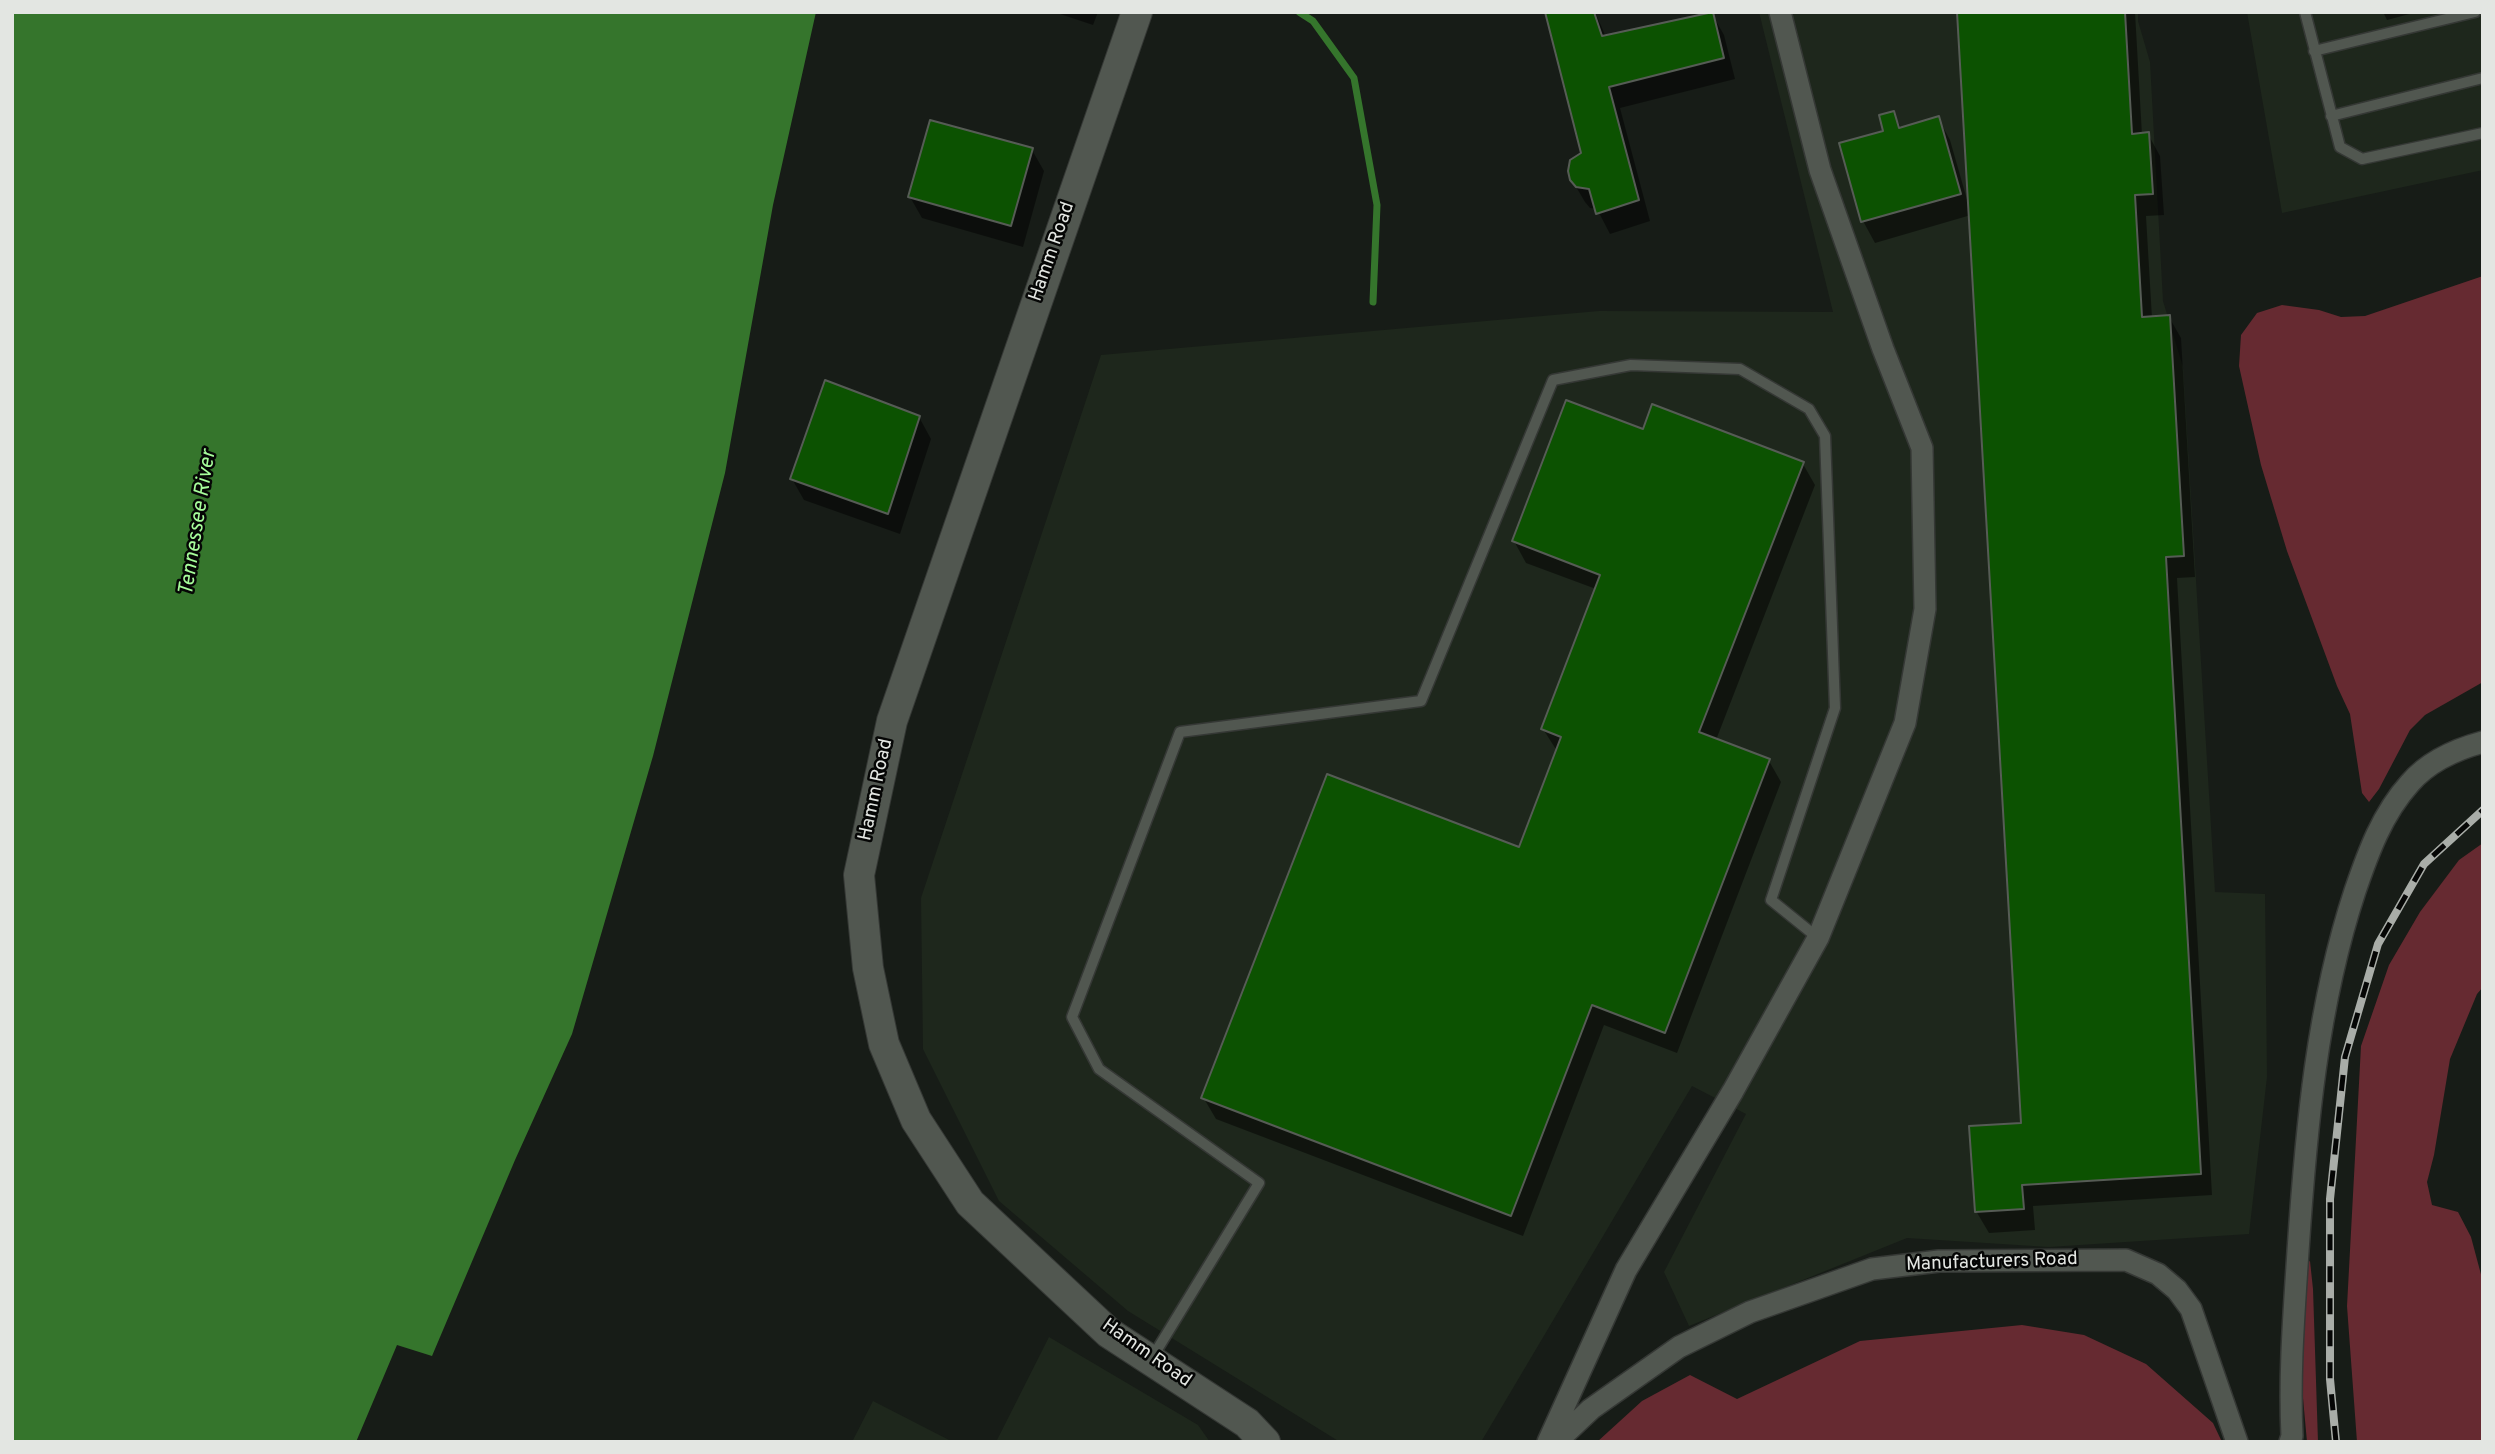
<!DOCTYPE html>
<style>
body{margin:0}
#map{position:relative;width:2495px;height:1454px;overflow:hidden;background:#171c17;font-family:Overpass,sans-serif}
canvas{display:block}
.frame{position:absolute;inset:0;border:14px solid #e3e6e2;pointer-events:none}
</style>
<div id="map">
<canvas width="2495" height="1454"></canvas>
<div class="frame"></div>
</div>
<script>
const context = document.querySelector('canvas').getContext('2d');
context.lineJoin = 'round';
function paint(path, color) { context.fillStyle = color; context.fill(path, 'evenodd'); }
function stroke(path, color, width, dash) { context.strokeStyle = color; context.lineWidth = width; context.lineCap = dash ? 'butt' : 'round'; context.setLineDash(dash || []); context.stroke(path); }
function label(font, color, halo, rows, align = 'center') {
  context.font = font + ' Overpass,sans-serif'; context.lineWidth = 5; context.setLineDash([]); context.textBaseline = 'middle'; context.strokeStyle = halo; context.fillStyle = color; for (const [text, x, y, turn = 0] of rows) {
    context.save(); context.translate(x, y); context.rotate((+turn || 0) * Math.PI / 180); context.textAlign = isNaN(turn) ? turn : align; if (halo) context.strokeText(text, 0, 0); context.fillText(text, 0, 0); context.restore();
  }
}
paint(new Path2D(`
 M1759,12H2138V21L2150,62L2163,301L2183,367L2215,892L2265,894L2267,1077L2249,1234L2049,1247L1907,1238L1689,1326L1664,1272L1746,1114L1692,1086L1481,1442H1340L1128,1311L999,1201L923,1049L921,898L1101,355L1599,311L1833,312Z
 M2247,12H2483V170L2282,213Z
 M1049,1337L1198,1425L1210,1442H996Z
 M873,1401L953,1442H852Z`), '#1e271c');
paint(new Path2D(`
 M2483,276V682L2425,715L2410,730L2379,789L2369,802L2362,793L2350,714L2337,686L2287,551L2261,465L2239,366L2241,335L2257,313L2282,305L2319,310L2341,317L2365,316Z
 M2483,843V987L2477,994L2450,1059L2434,1155L2427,1182L2432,1205L2458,1212L2471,1237L2483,1282V1442H2357L2347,1306L2361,1046L2389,965L2420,912L2459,860Z
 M2310,1261L2313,1289L2318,1442H2307L2302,1387V1337L2308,1262Z
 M2022,1325L2084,1335L2146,1364L2213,1423L2222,1442H1597L1642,1401L1690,1375L1737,1399L1860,1341Z`), '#662a31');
paint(new Path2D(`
 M12,12H816L773,205L725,473L653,756L572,1034L515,1160L432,1356L397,1345L356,1442H12Z`), '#35752c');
paint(new Path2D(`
 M1054,12H1098L1093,25Z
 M1549,12H1595L1606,37L1712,14L1724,35L1735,79L1620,108L1650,221L1610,234L1597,209L1590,208L1585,202L1572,180L1582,154Z
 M1959,12H2135L2142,135L2148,134L2160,156L2164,215L2146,216L2152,318L2169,317L2181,338L2195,577L2177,578L2212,1195L2033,1206L2035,1230L1989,1233L1976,1211L2023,1124L1971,215L1875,243L1863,221L1886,132L1893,113L1902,129L1938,118L1950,140L1968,203Z
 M2383,12H2417L2387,20Z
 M1032,150L1044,171L1023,247L922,218L910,197Z
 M919,417L931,439L900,534L804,500L792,479Z
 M1644,431L1803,464L1815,485L1716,740L1769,761L1781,782L1677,1053L1604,1025L1523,1236L1216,1119L1203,1097L1520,849L1557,751L1543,729L1596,589L1526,563L1514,541Z`), '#0007');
stroke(new Path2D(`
 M1299,12L1313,21L1354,78L1377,205L1373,302`), '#35752c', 7);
const building = new Path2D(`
 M1545,12H1594L1602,36L1713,12L1724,58L1609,87L1639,200L1596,214L1589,189L1576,187L1570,180L1568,171L1570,160L1581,153Z
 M1957,12H2125L2132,134L2149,132L2153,194L2135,195L2142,317L2170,315L2184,556L2166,557L2201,1174L2022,1185L2024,1209L1975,1212L1969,1126L2021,1123Z
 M1894,111L1899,128L1939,116L1961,194L1861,222L1839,143L1883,131L1879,115Z
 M930,120L1033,148L1011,226L908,197Z
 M825,380L920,416L888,514L790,479Z
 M1566,400L1643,429L1652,404L1804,462L1699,732L1770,759L1665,1033L1592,1005L1511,1216L1201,1098L1327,774L1519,847L1561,737L1541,729L1600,575L1512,541Z`);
paint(building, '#0c5201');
stroke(building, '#565c55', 2);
const service = new Path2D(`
 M2305,12L2340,147L2362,159L2483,133
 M2314,51L2475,12
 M2331,116L2483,78
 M1152,1358L1259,1183L1099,1069L1072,1017L1180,732L1421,701L1553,380L1631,365L1740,369L1809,409L1825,436L1835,708L1771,900L1818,938`);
const minor = new Path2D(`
 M1548,1442L1626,1270L1733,1091L1818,938L1905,723L1925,609L1922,448L1883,349L1820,170L1780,12
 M1556,1442L1591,1409L1679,1347L1750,1312L1872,1269L1939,1261L2126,1260L2158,1274L2177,1290L2191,1309L2237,1442
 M2290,1442L2292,1436C2289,1374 2294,1313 2298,1251C2306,1130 2317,1006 2355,891C2368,853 2382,814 2410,783C2428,762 2457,749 2483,742`);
const secondary = new Path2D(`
 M1137,12L892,721L859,875L868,968L884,1044L916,1120L970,1203L1109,1333L1247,1423L1265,1442`);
stroke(service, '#353835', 13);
stroke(minor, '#353835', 24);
stroke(secondary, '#353835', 32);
stroke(service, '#515750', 10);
stroke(minor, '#515750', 21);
stroke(secondary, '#515750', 30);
const rail = new Path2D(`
 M2336,1442L2330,1379V1199L2345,1057L2378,944L2424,864L2483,810`);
stroke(rail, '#a9ada8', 8);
stroke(rail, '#050605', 5, [16]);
label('19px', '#e3e6e2', '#050605', [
 ["Hamm Road",1053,252,-71],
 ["Hamm Road",877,790,-78],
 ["Manufacturers Road",1992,1263,-2],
 ["Hamm Road",1146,1354,35]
]);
label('italic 21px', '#a7fe9b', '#050605', [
 ["Tennessee River",199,523,-81]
]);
</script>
